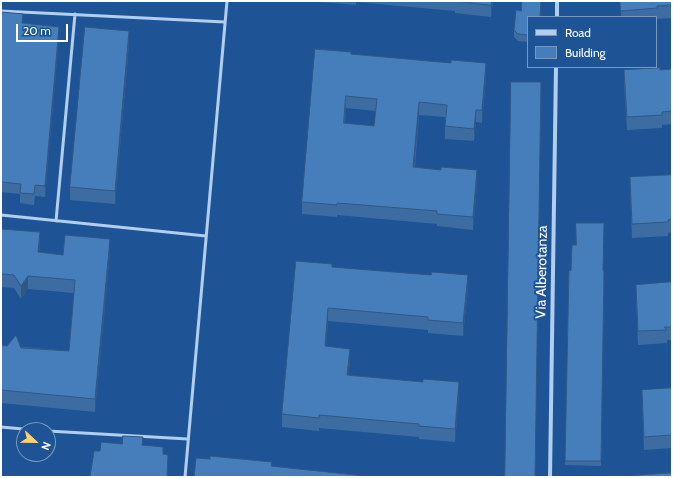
<!DOCTYPE html>
<style>
body{margin:0}
#map{position:relative;width:673px;height:478px;overflow:hidden;background:#1e5495;font-family:Cabin,sans-serif}
canvas{display:block}
.frame{position:absolute;inset:0;border:2px solid #fff;pointer-events:none}
.legend{position:absolute;left:527px;top:16px;width:130px;height:52px;box-sizing:border-box;background:#1e5495;border:1px solid #7898bf;margin:0;padding:5px 7px;list-style:none;font-size:12px;color:#fff}
.legend li{display:flex;align-items:center;gap:8px;height:20px}
.legend b{width:20px;border:1px solid #7898bf}
.north{position:absolute;left:16px;top:422px;width:40px;height:40px;box-sizing:border-box;background:#1e5495;border:1px solid #7898bf;border-radius:50%;rotate:112deg;font-size:11px;font-weight:700;line-height:16px;text-align:center;color:#fff}
.north::after{content:'';display:block;margin:auto;width:14px;height:18px;background:#fed270;clip-path:polygon(50% 0,100% 100%,50% 72%,0 100%)}
.scale{position:absolute;left:16px;top:24px;width:52px;height:18px;box-sizing:border-box;border:2px solid #fff;border-top:0;padding-left:5px;font-size:12px;line-height:14px;white-space:nowrap;color:#fff;-webkit-text-stroke:3px #1e5495;paint-order:stroke}
</style>
<div id="map">
<canvas width="673" height="478"></canvas>
<div class="frame"></div>
<ul class="legend">
<li><b style="height:5px;background:#b1ceef"></b>Road</li>
<li><b style="height:11px;background:#467ebc"></b>Building</li>
</ul>
<div class="north">N</div>
<div class="scale">20 m</div>
</div>
<script>
const context = document.querySelector('canvas').getContext('2d');
context.lineJoin = 'round';
function stroke(path, color, width, dash) { context.strokeStyle = color; context.lineWidth = width; context.lineCap = dash ? 'butt' : 'round'; context.setLineDash(dash || []); context.stroke(path); }
function paint(path, color) { context.fillStyle = color; context.fill(path, 'evenodd'); }
function label(font, color, halo, rows, align = 'center') {
  context.font = font + ' Cabin,sans-serif'; context.lineWidth = 4; context.setLineDash([]); context.textBaseline = 'middle'; context.strokeStyle = halo; context.fillStyle = color; for (const [text, x, y, turn = 0] of rows) {
    context.save(); context.translate(x, y); context.rotate((+turn || 0) * Math.PI / 180); context.textAlign = isNaN(turn) ? turn : align; if (halo) context.strokeText(text, 0, 0); context.fillText(text, 0, 0); context.restore();
  }
}
stroke(new Path2D(`
 M1,11L225,22
 M1,215L206,236
 M56,221L75,14
 M1,427L34,430
 M48,431L188,439
 M185,477L227,1`), '#b1ceef', 3);
stroke(new Path2D(`
 M557,17V1
 M550,477L556,67`), '#b1ceef', 4);
paint(new Path2D(`
 M319,1H493L491,17L455,13V11L356,2V5L319,2Z
 M541,1L540,17H528V42L518,41L514,37V30L521,11Z
 M620,1H672V18L657,19V22H656V17H621Z
 M1,12L23,23L59,37L45,197L35,196L34,205L20,203V194L1,192Z
 M129,44L115,204L70,200V187Z
 M351,55L486,76L482,123L476,122L474,141L445,139V117L419,115L415,167L477,183L473,230L437,226V224L337,215V217L302,214V202ZM346,108L376,111L374,126L345,123Z
 M672,69V124L662,125V128L627,130L624,83V70H660Z
 M672,175V232L668,233V236L632,238L630,190V177Z
 M1,229L40,246L39,252L63,255L110,252L95,412L1,403V345L69,351L74,293L28,289L21,299L14,288L1,287Z
 M332,267L468,288L463,336L428,333V330L328,321L326,346L350,362L348,376L459,395L455,442L419,439V437L319,428V431L282,427V414Z
 M569,270L603,271L604,276L601,466L565,465Z
 M672,282V340H667V343L638,345L636,298V285Z
 M672,388V448L644,450L642,403V390Z`), '#3c6ca2');
paint(new Path2D(`
 M492,1H493L491,17V5Z
 M59,27V37L45,197V186Z
 M129,31V44L115,204V191Z
 M486,63V76L482,123V110Z
 M346,96V108L344,136V123Z
 M419,102V115L413,180V167Z
 M476,110V122L474,141V129Z
 M477,170V183L473,230V217Z
 M40,232V246L38,265V252Z
 M110,239V252L95,412V399Z
 M468,275V288L463,336V323Z
 M28,276V289L21,299V286Z
 M328,308V321L325,359V346Z
 M350,349V362L347,388V375Z
 M459,382V395L455,442V429Z`), '#315884');
const building = new Path2D(`
 M455,1H492L491,5Z
 M522,1H541L540,17H528V35L518,34L514,30L516,10L521,11Z
 M620,1H672V5L657,6V8L621,11Z
 M1,12L23,14L22,23L59,27L45,186L35,185L34,194L20,193L21,184L1,182Z
 M85,27L129,31L115,191L70,187Z
 M315,49L351,52V54L451,63V60L486,63L482,110H476L474,129L445,126L447,105L419,102L413,167L441,170V167L477,170L473,217L437,214V211L337,203V205L302,202ZM346,96L377,99L374,126L344,123Z
 M660,68V70L672,69V111L662,112V115L627,117L624,70Z
 M511,82H541L535,477H505Z
 M672,175V219L668,220V222L632,224L630,177Z
 M576,223H604L603,271H604L601,461H565L569,270L571,271L572,245H576Z
 M1,229L40,232L38,252L63,255L65,235L110,239L95,399L1,390V345L7,346L16,335L21,348L69,351L75,280L28,276L21,286L14,275L1,274Z
 M296,261L332,264V267L431,275L432,272L468,275L463,323L428,320V317L328,308L325,346L350,349L347,375L423,382V379L459,382L455,429L419,426V424L319,415V418L282,414Z
 M672,282V327H664L667,330L638,331L636,285Z
 M672,388V435L644,437L642,390Z
 M123,436L143,437L142,445L163,447V454L168,455L167,477H90L94,451H100L101,442L122,444Z
 M210,456L272,462L271,466L374,477H194L196,458L210,459Z
 M672,473V477H630V476Z`);
paint(building, '#467ebc');
stroke(building, '#315884', 1);
label('14px', '#fff', '#1e5495', [
 ["Via Alberotanza",542,272,-89]
]);
</script>
